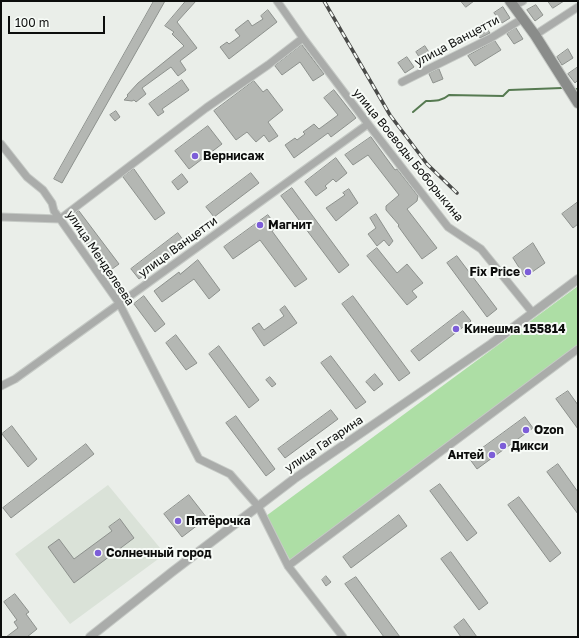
<!DOCTYPE html>
<meta charset="utf-8">
<style>
body{margin:0}
#map{position:relative;width:579px;height:638px;overflow:hidden;background:#eaeee9;font-family:"Golos Text",sans-serif}
canvas{display:block}
.frame{position:absolute;inset:0;border:2px solid #0c0d0c;pointer-events:none}
.scale{position:absolute;left:8px;top:16px;width:97px;height:18px;box-sizing:border-box;border:2px solid #0c0d0c;border-top:0;padding-left:5px;font-size:12px;line-height:14px;white-space:nowrap;color:#0c0d0c;-webkit-text-stroke:3px #f7fbf7;paint-order:stroke}
</style>
<div id="map">
<canvas width="579" height="638"></canvas>
<div class="frame"></div>
<div class="scale">100 m</div>
</div>
<script>
const context = document.querySelector('canvas').getContext('2d');
context.lineJoin = 'round';
function paint(path, color) { context.fillStyle = color; context.fill(path, 'evenodd'); }
function stroke(path, color, width, dash) { context.strokeStyle = color; context.lineWidth = width; context.lineCap = dash ? 'butt' : 'round'; context.setLineDash(dash || []); context.stroke(path); }
function label(font, color, halo, rows, align = 'center') {
  context.font = font + ' "Golos Text",sans-serif'; context.lineWidth = 4; context.setLineDash([]); context.textBaseline = 'middle'; context.strokeStyle = halo; context.fillStyle = color; for (const [text, x, y, turn = 0] of rows) {
    context.save(); context.translate(x, y); context.rotate((+turn || 0) * Math.PI / 180); context.textAlign = isNaN(turn) ? turn : align; if (halo) context.strokeText(text, 0, 0); context.fillText(text, 0, 0); context.restore();
  }
}
paint(new Path2D(`
 M108,485L165,554L70,624L15,554Z`), '#dae2d8');
paint(new Path2D(`
 M578,286V345L290,560L266,516Z`), '#addea5');
stroke(new Path2D(`
 M576,89L578,90
 M413,112L426,101C436,101 442,101 449,95L503,96L509,90L562,88`), '#567a51', 2);
const building = new Path2D(`
 M154,1H165L62,183L54,179Z
 M186,1H196L177,22L197,48L180,61L186,70L178,76L171,67L142,88L146,94L136,102L134,100L132,101L124,100L128,96L127,95L138,83L184,46L172,34L174,32L165,26Z
 M461,1H474L466,7Z
 M548,1H564L553,8Z
 M536,5L543,15L535,21L527,10Z
 M503,7L510,18L502,23L494,13Z
 M268,10L277,22L229,59L220,47L227,42L229,44L240,36L235,30L248,20L252,26L263,19L261,16Z
 M483,23L490,33L480,38L474,29Z
 M516,28L523,39L514,44L507,34Z
 M495,41L501,50L475,66L468,56Z
 M302,45L324,74L313,81L300,62L282,75L275,66Z
 M425,46L432,57L423,63L416,52Z
 M568,49L573,58L562,65L557,57Z
 M407,57L414,67L405,73L398,63Z
 M578,67V80L575,83L568,74Z
 M439,69L443,79L433,83L429,74Z
 M182,80L189,90L162,109L164,112L158,116L149,104Z
 M254,81L263,92L267,89L283,110L268,122L278,136L269,142L264,135L256,142L247,132L236,140L214,111Z
 M334,90L356,118L331,137L328,133L294,158L285,145L295,138L297,140L305,134L303,132L314,124L319,129L338,115L324,98Z
 M116,111L120,117L115,121L110,115Z
 M208,126L222,144L189,169L175,151Z
 M371,137L395,170L397,169L418,196L417,201L407,209L437,248L422,259L398,226L399,225L386,210V206L399,195L368,155L353,165L345,155Z
 M336,158L347,173L336,182L333,179L325,186L327,188L316,196L305,182Z
 M134,169L165,213L155,220L123,177Z
 M251,173L259,183L214,217L206,207Z
 M182,174L188,182L178,190L172,182Z
 M292,188L349,265L339,273L281,196Z
 M349,189L358,203L336,221L326,208L345,195L343,193Z
 M578,202V224L573,228L562,214Z
 M79,211L119,264L108,272L68,219Z
 M376,214L393,241L389,246L384,240L377,246L368,234L376,228L370,218Z
 M268,215L277,227L272,231L307,279L295,287L260,240L233,259L224,247Z
 M178,233L186,244L139,279L131,269Z
 M533,243L545,263L525,277L513,258Z
 M377,248L397,273L407,264L423,283L412,291L417,297L407,305L367,256Z
 M457,256L497,309L487,317L447,263Z
 M198,260L220,290L209,299L194,279L162,302L154,291L179,272L180,274Z
 M144,296L165,324L155,332L134,304Z
 M353,296L410,373L399,381L342,304Z
 M285,306L297,323L264,346L252,328L259,323L264,330L284,316L280,310Z
 M463,311L471,321L419,361L411,351Z
 M176,335L197,363L186,370L166,343Z
 M219,346L259,400L249,408L209,354Z
 M331,356L366,402L356,409L321,363Z
 M375,374L383,384L374,391L366,382Z
 M270,377L276,384L272,387L266,380Z
 M568,391L578,405V429L556,399Z
 M331,410L338,419L285,458L278,449Z
 M236,416L275,469L266,476L226,423Z
 M525,417L533,428L477,469L469,458Z
 M12,426L37,459L28,467L2,434Z
 M86,444L94,454L11,518L3,508Z
 M558,464L578,492V514L547,472Z
 M440,484L477,533L467,541L430,491Z
 M189,495L207,518L182,537L164,514Z
 M519,497L561,553L550,562L508,505Z
 M399,515L407,526L351,568L343,557Z
 M120,519L134,538L74,583L48,547L59,539L74,559L112,531L109,527Z
 M451,552L488,603L479,610L441,559Z
 M326,576L331,582L326,586L322,580Z
 M356,577L400,637H384L345,584Z
 M15,594L29,612L26,614L37,629L27,637H6L18,628L14,622L17,620L4,602Z
 M464,619L477,637H461L454,627Z`);
paint(building, '#b4b7b3');
stroke(building, '#8d918d', 1);
const minor = new Path2D(`
 M277,1L303,38L368,124L448,227L481,249L532,312
 M513,6L523,1
 M535,35L578,7
 M402,82L491,38L522,19
 M1,144L27,177L43,190L52,203L54,211L60,219L119,303L199,459L230,474L258,506L288,566L343,637
 M1,217L60,219L206,108L268,65L303,38
 M1,386L15,379L368,124
 M288,566L578,349`);
const tertiary = new Path2D(`
 M90,637L172,572L294,479L491,344L578,279`);
const secondary = new Path2D(`
 M510,1L535,35L578,103`);
stroke(minor, '#c6cac6', 9);
stroke(tertiary, '#c6cac6', 10);
stroke(secondary, '#c6cac6', 12);
stroke(minor, '#aaacaa', 7);
stroke(tertiary, '#aaacaa', 8);
stroke(secondary, '#8a8c8a', 10);
const rail = new Path2D(`
 M324,1L390,115L427,164L457,193`);
stroke(rail, '#4a4b49', 3.5);
stroke(rail, '#f7fbf7', 2, [6]);
for (const [x, y, r, color] of [
 [195,156,4,"#7c5dd8"],
 [260,225,4,"#7c5dd8"],
 [528,272,4,"#7c5dd8"],
 [456,329,4,"#7c5dd8"],
 [526,430,4,"#7c5dd8"],
 [503,446,4,"#7c5dd8"],
 [492,455,4,"#7c5dd8"],
 [178,521,4,"#7c5dd8"],
 [98,553,4,"#7c5dd8"]
]) { const dot = new Path2D(); dot.arc(x, y, r, 0, 2 * Math.PI); context.fillStyle = color; context.fill(dot); stroke(dot, '#f7fbf7', 1.5); }
label('12px', '#0c0d0c', '#f7fbf7', [
 ["улица Ванцетти",457,41,-28],
 ["улица Воеводы Боборыкина",408,155,51],
 ["улица Ванцетти",178,247,-36],
 ["улица Менделеева",100,258,56],
 ["улица Гагарина",324,444,-34]
]);
label('bold 12px', '#0c0d0c', '#f7fbf7', [
 ["Вернисаж",203,156],
 ["Магнит",268,225],
 ["Fix Price",520,272,"right"],
 ["Кинешма 155814",464,329],
 ["Ozon",534,430],
 ["Дикси",511,446],
 ["Антей",484,455,"right"],
 ["Пятёрочка",186,521],
 ["Солнечный город",106,553]
], 'left');
</script>
